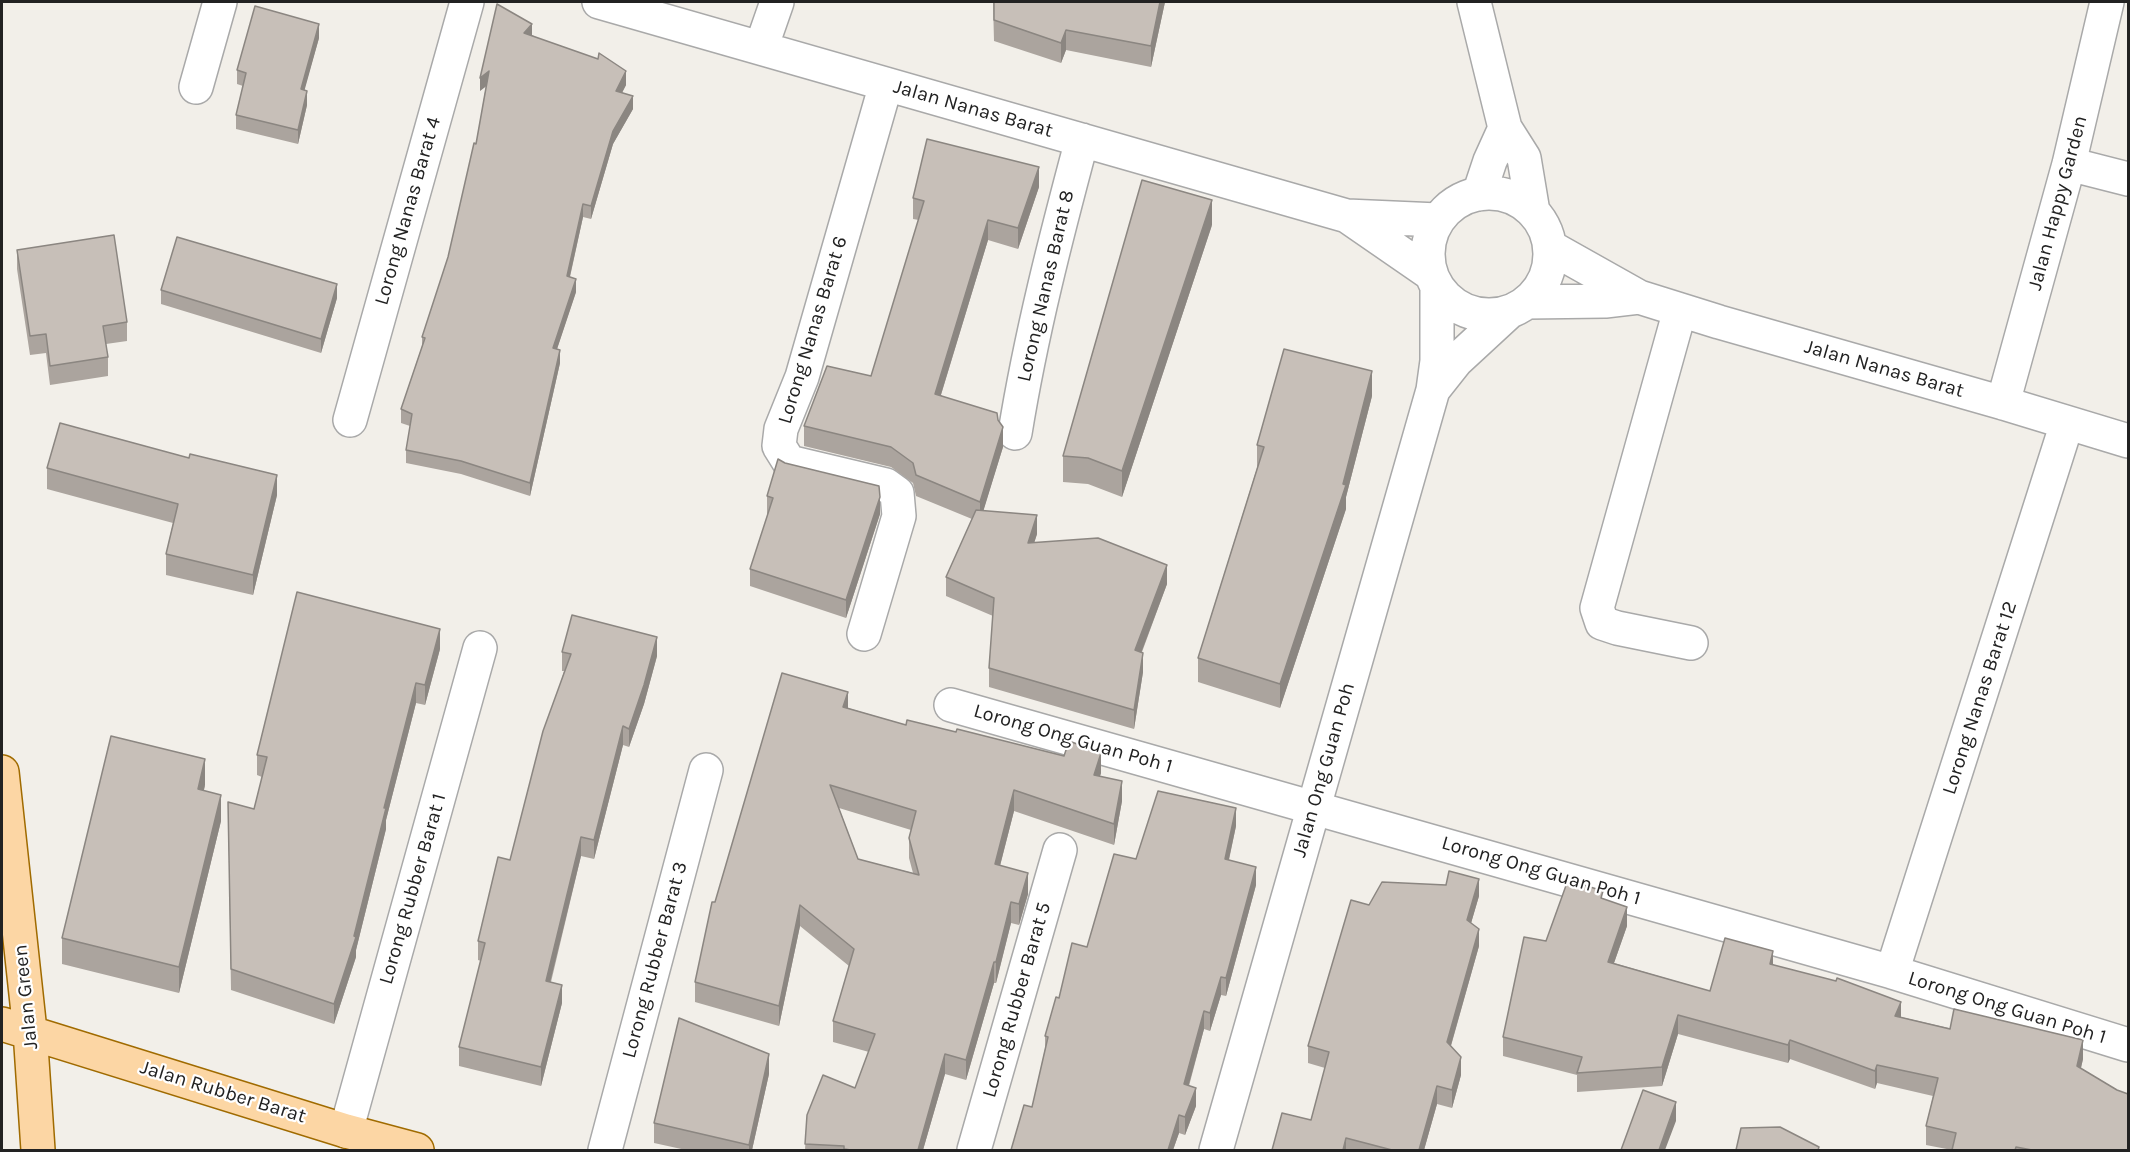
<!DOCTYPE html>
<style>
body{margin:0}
#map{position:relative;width:2130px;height:1152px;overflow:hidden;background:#f2efe9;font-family:Karla,sans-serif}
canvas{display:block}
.frame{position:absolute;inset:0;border:3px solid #222;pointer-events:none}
</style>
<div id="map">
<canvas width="2130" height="1152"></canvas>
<div class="frame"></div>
</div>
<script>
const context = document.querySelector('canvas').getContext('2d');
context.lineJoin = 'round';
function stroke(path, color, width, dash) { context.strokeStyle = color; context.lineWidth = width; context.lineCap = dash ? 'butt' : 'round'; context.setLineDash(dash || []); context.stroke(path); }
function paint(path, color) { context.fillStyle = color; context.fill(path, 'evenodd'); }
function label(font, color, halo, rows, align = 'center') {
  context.font = font + ' Karla,sans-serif'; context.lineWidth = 4.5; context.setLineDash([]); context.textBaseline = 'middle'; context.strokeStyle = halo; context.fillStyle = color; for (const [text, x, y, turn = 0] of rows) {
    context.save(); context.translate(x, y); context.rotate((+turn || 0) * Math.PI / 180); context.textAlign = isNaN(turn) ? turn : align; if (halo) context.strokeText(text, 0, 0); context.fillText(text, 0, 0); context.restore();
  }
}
const minor = new Path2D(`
 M599,2L1347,216L1438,220
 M1474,2L1505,128L1524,158L1533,212
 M761,48L777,2
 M196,87L220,2
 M2069,164L2128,179
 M1428 254a61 61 0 1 1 122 0a61 61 0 1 1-122 0Z
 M1479,194L1490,161L1505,128
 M1347,216L1431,274
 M1550,247L1639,297L1719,322L2003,403L2128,441
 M1527,302L1605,301L1639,297
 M1680,310L1597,608L1602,623L1617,628L1691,643
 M1433,390L1456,361L1508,313
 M2003,403L2069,164L2107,2
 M350,420L467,2
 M1015,433C1031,334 1056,237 1082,140
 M864,634L899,516L897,493L886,485L789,462L779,446L781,429L802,377L886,84
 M951,705L1892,972L2128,1045
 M1892,972L2067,423
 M346,1131L480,648
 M605,1150L706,770
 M974,1150L1060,850
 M1216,1150L1433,390L1437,361V287`);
const major = new Path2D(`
 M2,772L30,1031L38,1150
 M2,1024L346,1131L417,1150`);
stroke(minor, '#a9a9a9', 36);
stroke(major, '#a06b00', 36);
stroke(minor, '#fff', 33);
stroke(major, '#fcd6a4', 33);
paint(new Path2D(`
 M993,2H1165L1151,67L1066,50L1061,63L994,41Z
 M532,35L626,85L622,93L633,109L613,144L591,219L583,217L570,277L576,292L557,349L560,363L530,496L461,474L406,463V450L410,426L401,423V409L422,346V337L448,257L476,144L486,86L480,91Z
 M319,38L304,90L307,105L298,144L236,129V115L243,86L237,84V70Z
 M1039,187L1018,249L988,240L941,395L1003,447L983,511L1037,534L1034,543L1167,584L1142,652L1143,672L1134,729L989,687V668L993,616L946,596V577L972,519L916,496L913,483L891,467L804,446V426L871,376L919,220L913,219V198Z
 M1212,225L1122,497L1088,484L1063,482V456Z
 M17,250L127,322V341L106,344L108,357V376L50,385L46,353L30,355L17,269Z
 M161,290L337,298L321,353L161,304Z
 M1372,396L1346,497V509L1280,708L1198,682V658L1257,468V445Z
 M785,463L880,514L846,618L750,586V569L768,514H767V496Z
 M47,468L277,495L253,595L166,575V554L173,523L47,489Z
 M440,649L425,705L416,703L386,820V829L356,950V957L334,1024L231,990L228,802L254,809L262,777L257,775V755Z
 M562,652L657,656L644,704L629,747L623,745L594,859L581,856L551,982L562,1003L541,1086L459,1066V1047L481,961L478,960V941L510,860L564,671H562Z
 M848,708L906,725L1101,773L1100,776L1122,801L1114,845L1014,811L1000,866L1028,894L1019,925L1011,923L996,983H994L966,1080L945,1074L923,1150H805L807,1115L855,1088L869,1052L833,1042V1021L849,966L800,926L779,1026L695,1002V982L715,902ZM839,808L911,830L909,838V858L913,873L858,859Z
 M205,785L204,790L221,821L179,993L62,964V938Z
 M1236,826L1229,860L1256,885L1226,996L1221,995L1210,1031L1204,1029L1189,1086L1196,1106L1185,1135L1179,1133L1173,1150L1032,1107L1045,1049V1036L1059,998L1136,859Z
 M1479,896L1471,923L1479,946L1451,1046L1461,1075L1452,1108L1437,1104L1424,1150H1272L1311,1120L1325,1068L1308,1063V1046L1369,905Z
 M1603,898L1627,926L1614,963L1710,991L1773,965L1901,1017L2083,1059L2081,1068L2128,1150H1952L1926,1145V1126L1933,1096L1877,1083L1875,1089L1790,1059L1788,1063L1678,1034L1662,1086L1577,1092V1075L1503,1056V1037Z
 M769,1074L752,1150H686L654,1143V1123Z`), '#aba49e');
paint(new Path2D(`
 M1160,2H1165L1151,67V46Z
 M319,24V38L301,103V89Z
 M532,24V38L524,33Z
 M1066,30V50L1061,63V43Z
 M489,71V84L480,91V78Z
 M626,71V85L616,104V91Z
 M307,91V105L298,144V130Z
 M633,96V109L613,144L591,219V206L613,131Z
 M1039,167V187L1018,249V228Z
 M1212,200V225L1122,497V471Z
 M583,204V217L567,289V276Z
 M988,220V240L935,414V394Z
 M576,279V292L553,361V348Z
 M337,284V298L321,353V339Z
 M560,350V363L530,496V483Z
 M1372,371V396L1346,497V509L1280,708V684L1343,484Z
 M1003,427V447L980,522V502Z
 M277,475V495L253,595V575Z
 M880,497V514L846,618V600Z
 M1037,515V534L1028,562V543Z
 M1167,565V584L1135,669V650Z
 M440,629V649L425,705V685Z
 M657,637V656L644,704L629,747V729Z
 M1143,653V672L1134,729V710Z
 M416,683V703L386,820V829L356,950V957L334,1024V1004L354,936L384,808Z
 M848,692V713L843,707Z
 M623,726V745L594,859V840Z
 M1101,753V773L1094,795V775Z
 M205,759V785L198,814V789Z
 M1122,781V801L1114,845V824Z
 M1014,790V811L995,885V864Z
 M221,795V821L179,993V967Z
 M1236,808V826L1225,877V859Z
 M581,837V856L546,999V981Z
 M1256,867V885L1226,996V978Z
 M1028,873V894L1019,925V904Z
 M1479,879V896L1467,937V920Z
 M1011,902V923L996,983V962Z
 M800,905V926L779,1026V1006Z
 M1627,907V926L1608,980V962Z
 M1479,929V946L1447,1059V1042Z
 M1773,951V970L1770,964Z
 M994,962V983L966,1080V1060Z
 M1221,977V995L1210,1031V1013Z
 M562,985V1003L541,1086V1067Z
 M1901,1002V1021L1895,1016Z
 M1204,1011V1029L1184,1102V1084Z
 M1678,1015V1034L1662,1086V1067Z
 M1790,1040V1059L1788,1063V1045Z
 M2083,1040V1059L2077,1084V1066Z
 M769,1054V1074L752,1150H749V1145Z
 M945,1054V1074L923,1150H918Z
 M1461,1057V1075L1452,1108V1090Z
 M1877,1065V1083L1875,1089V1071Z
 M1437,1086V1104L1424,1150H1419Z
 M1196,1088V1106L1185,1135V1117Z
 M1676,1102V1121L1665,1150H1659Z
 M1179,1115V1133L1173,1150H1168Z
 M1346,1138V1150H1343Z`), '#8b8681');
const building = new Path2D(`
 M994,2H1160L1151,46L1066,30L1061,43L994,20Z
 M497,4L532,24L524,33L598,59L599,53L626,71L616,91L633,96L613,131L591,206L583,204L567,276L576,279L553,348L560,350L530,483L461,461L406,450L412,414L401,409L425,338L422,337L448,257L474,143L476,144L489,71L480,78Z
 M255,6L319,24L301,89L307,91L298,130L236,115L246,73L237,70Z
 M927,139L1039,167L1018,228L988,220L935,394L997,413L998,420L1003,427L980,502L916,475L913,463L891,447L804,426L827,366L871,376L924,201L913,198Z
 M1142,180L1212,200L1122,471L1088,458L1063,456Z
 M114,235L127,322L103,326L108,357L50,366L46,334L30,336L17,250Z
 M177,237L337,284L321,339L161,290Z
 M1284,349L1372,371L1343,484L1346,485L1280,684L1198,658L1264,447L1257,445Z
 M60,423L189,458L190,454L277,475L253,575L166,554L178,504L47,468Z
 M778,459L785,463L879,486L880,497L846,600L750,569L773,498L767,496Z
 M976,510L1037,515L1028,543L1098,538L1167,565L1135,650L1143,653L1134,710L989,668L994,598L946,577Z
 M297,592L440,629L425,685L416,683L384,808H386L354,936L356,937L334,1004L231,969L228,802L254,809L267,757L257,755Z
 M572,615L657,637L644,685L629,729L623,726L594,840L581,837L546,981L562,985L541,1067L459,1047L485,943L478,941L498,857L510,860L543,731L571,654L562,652Z
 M782,673L848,692L843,707L906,725L907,720L956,732L957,729L1064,756L1069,741L1101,753L1094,775L1122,781L1114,824L1014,790L995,864L1028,873L1019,904L1011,902L996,962H994L966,1060L945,1054L918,1150H851L844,1149V1146L805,1144L807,1115L823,1075L855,1088L875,1034L833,1021L854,949L800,905L779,1006L695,982L712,902H715ZM830,785L916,811L909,838L919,875L858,859Z
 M111,736L205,759L198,789L221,795L179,967L62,938Z
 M1158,791L1236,808L1225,859L1256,867L1226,978L1221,977L1210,1013L1204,1011L1184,1084L1196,1088L1185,1117L1179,1115L1168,1150H1011L1024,1105L1032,1107L1048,1037L1045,1036L1056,997L1059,998L1072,943L1087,947L1114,854L1136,859Z
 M1449,871L1479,879L1467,920L1479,929L1447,1042L1461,1057L1452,1090L1437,1086L1419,1150H1392L1346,1138L1343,1150H1272L1282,1113L1311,1120L1329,1052L1308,1046L1351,900L1369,905L1382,882L1446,885Z
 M1568,880L1603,891L1601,898L1627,907L1608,962L1710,991L1725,938L1773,951L1770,964L1836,981L1837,978L1901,1002L1895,1016L1950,1029L1954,1009L2083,1040L2077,1066L2117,1090L2128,1094V1150H2032L2016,1147L2015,1150H1952L1956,1133L1926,1126L1938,1078L1877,1065L1875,1071L1790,1040L1788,1045L1678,1015L1662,1067L1577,1073L1582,1057L1503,1037L1524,937L1546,941Z
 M679,1018L769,1054L749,1145L654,1123Z
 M1643,1090L1676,1102L1659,1150H1621Z
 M1780,1127L1819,1147L1818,1150H1736L1741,1128Z`);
paint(building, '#c7bfb8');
stroke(building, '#8b8681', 1.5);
label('20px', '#222', '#fff', [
 ["Jalan Nanas Barat",973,109,16],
 ["Jalan Happy Garden",2058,203,-75],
 ["Lorong Nanas Barat 4",408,211,-74],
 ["Lorong Nanas Barat 8",1046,286,-77],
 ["Lorong Nanas Barat 6",813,330,-73],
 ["Jalan Nanas Barat",1884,369,16],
 ["Lorong Nanas Barat 12",1980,698,-72],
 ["Lorong Ong Guan Poh 1",1073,739,16],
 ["Jalan Ong Guan Poh",1324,770,-74],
 ["Lorong Ong Guan Poh 1",1541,871,16],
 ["Lorong Rubber Barat 1",413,889,-74],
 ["Lorong Rubber Barat 3",655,960,-75],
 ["Jalan Green",26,997,-96],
 ["Lorong Rubber Barat 5",1017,1000,-74],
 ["Lorong Ong Guan Poh 1",2007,1008,17],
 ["Jalan Rubber Barat",223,1092,17]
]);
</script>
